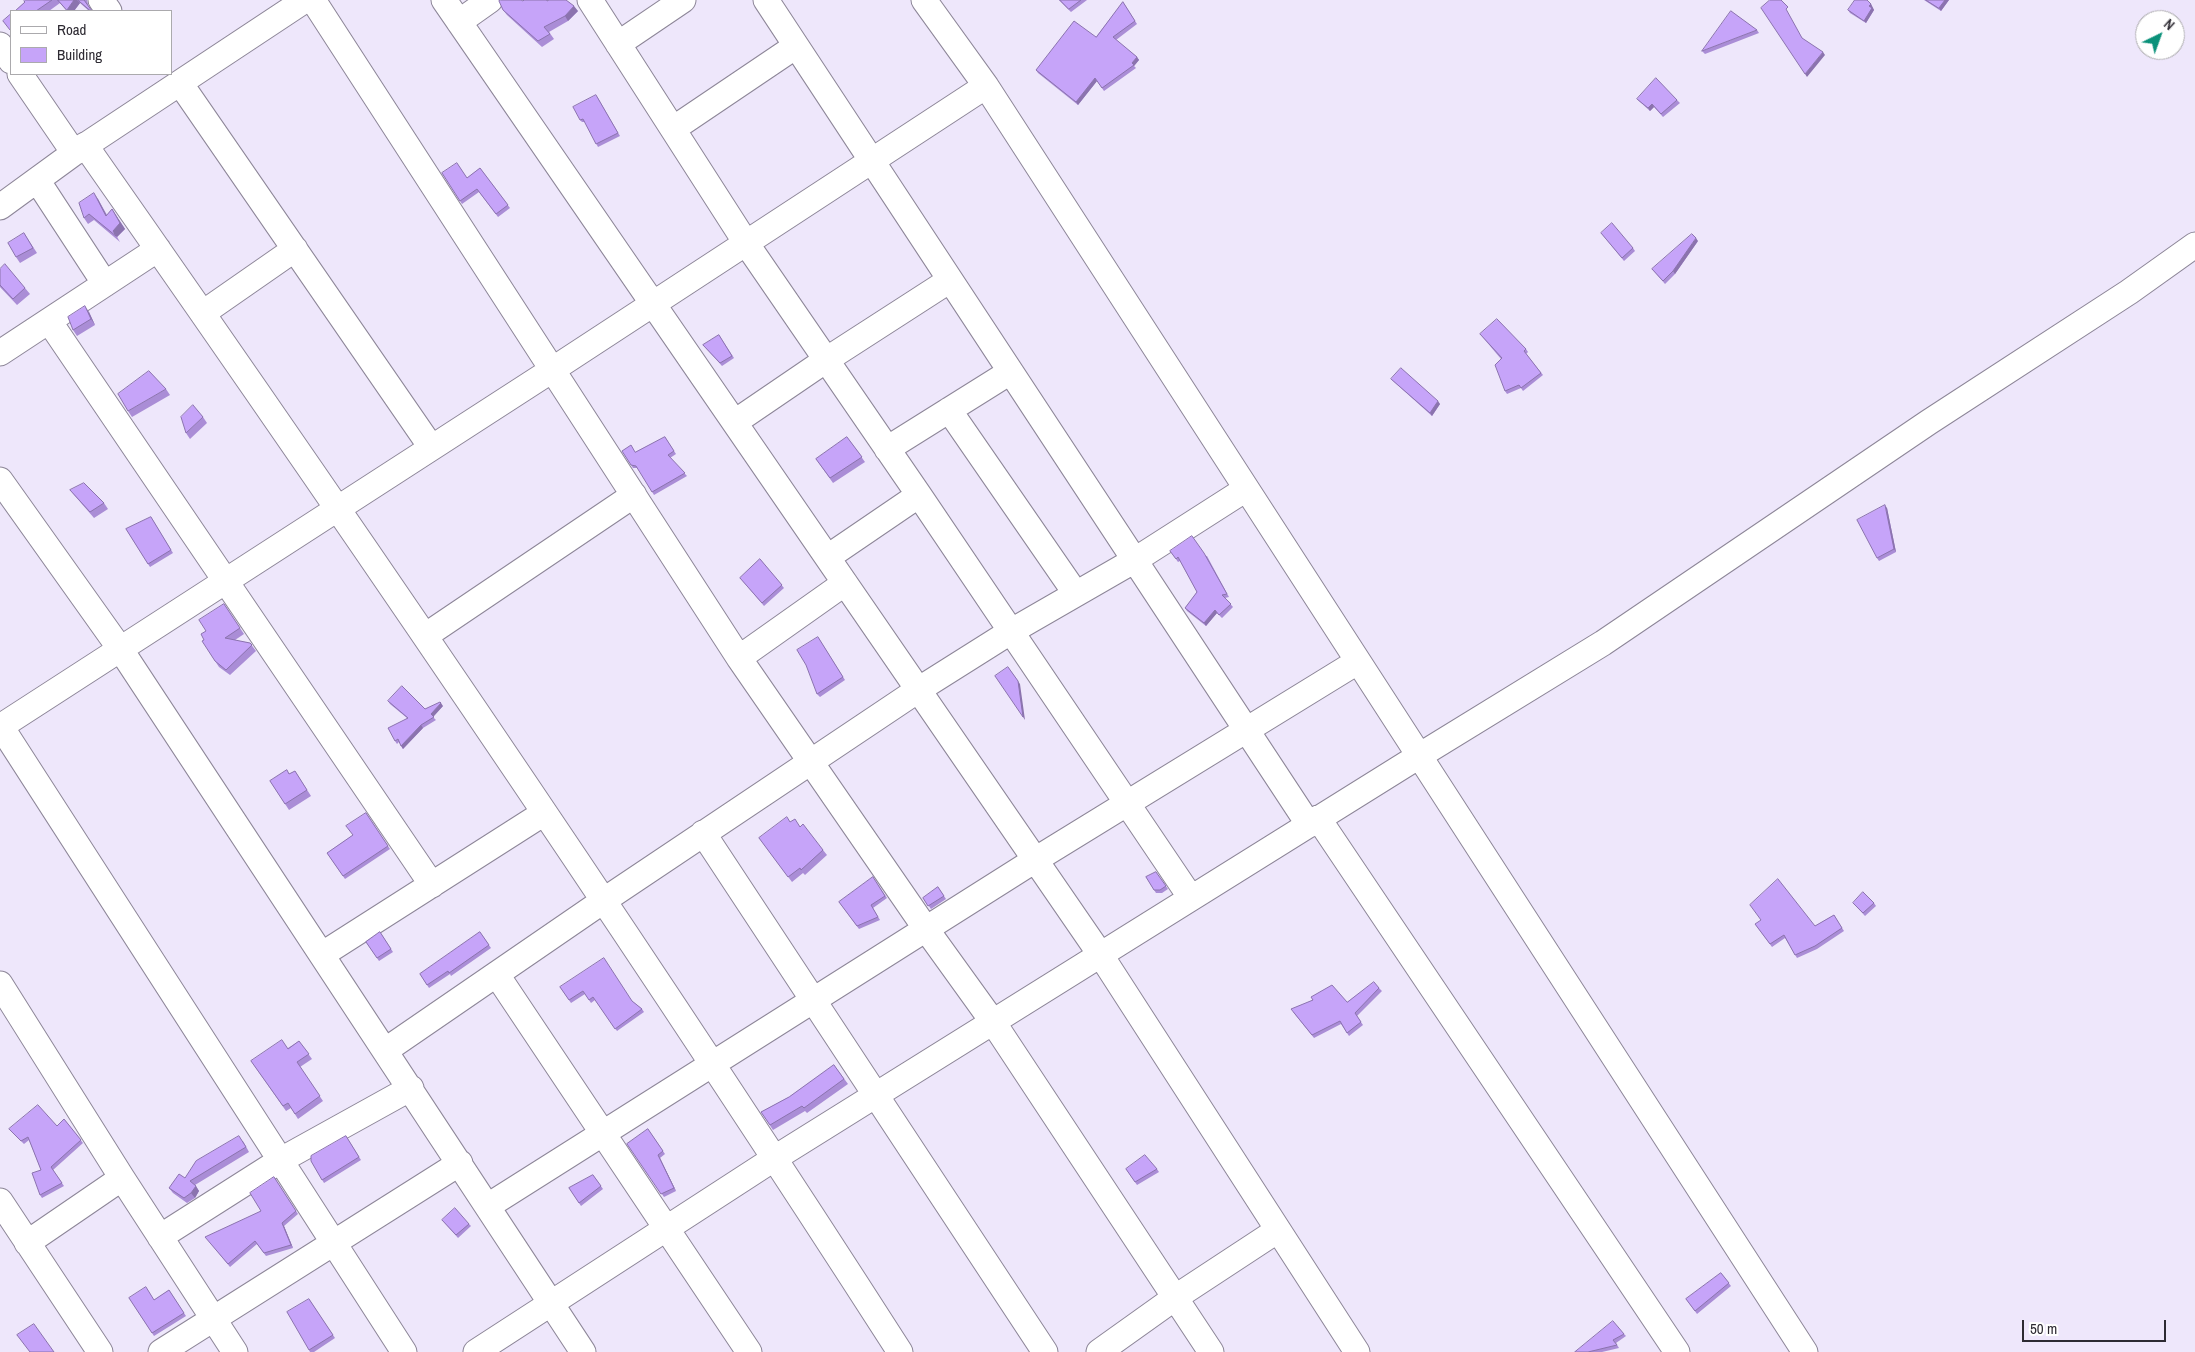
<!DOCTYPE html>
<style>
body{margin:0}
#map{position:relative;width:2195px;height:1352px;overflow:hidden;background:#eee7fb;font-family:"Archivo Narrow",sans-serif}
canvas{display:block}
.legend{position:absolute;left:10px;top:10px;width:162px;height:65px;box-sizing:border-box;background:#fff;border:1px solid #abaaad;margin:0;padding:6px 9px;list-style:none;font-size:15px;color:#2d2a32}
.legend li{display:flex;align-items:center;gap:10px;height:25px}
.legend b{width:25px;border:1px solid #abaaad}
.north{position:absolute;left:2135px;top:10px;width:50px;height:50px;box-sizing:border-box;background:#fff;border:1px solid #abaaad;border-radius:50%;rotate:42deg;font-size:14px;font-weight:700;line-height:20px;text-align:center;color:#2d2a32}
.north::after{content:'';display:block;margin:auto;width:18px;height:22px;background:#0b917a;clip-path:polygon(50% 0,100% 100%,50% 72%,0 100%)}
.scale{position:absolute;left:2022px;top:1320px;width:144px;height:22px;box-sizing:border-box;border:2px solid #2d2a32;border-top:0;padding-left:6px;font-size:15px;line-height:18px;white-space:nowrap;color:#2d2a32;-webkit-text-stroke:4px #fff;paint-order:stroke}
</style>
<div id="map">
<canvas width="2195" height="1352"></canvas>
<ul class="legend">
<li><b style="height:6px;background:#fff"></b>Road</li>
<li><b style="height:14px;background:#c6a4f9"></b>Building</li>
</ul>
<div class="north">N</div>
<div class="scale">50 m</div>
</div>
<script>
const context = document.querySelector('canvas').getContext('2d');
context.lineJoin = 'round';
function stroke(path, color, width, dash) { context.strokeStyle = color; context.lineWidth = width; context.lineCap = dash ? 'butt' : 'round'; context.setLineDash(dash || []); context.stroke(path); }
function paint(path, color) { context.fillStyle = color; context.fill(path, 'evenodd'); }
const minor = new Path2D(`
 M101,0L109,11
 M313,0L739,658L926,929L993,1022L1211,1352
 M444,0L1100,954L1357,1352
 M590,0L746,243L919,495L1191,898
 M766,0L1309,825
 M924,0L986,86L1805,1352
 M459,22L490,0
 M618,44L683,0
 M0,45L11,61
 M20,74L74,153
 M180,83L431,447
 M673,129L796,46
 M85,145C364,543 638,944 900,1352
 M37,180L105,284
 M0,207L74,153L305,0
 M203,313L295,249
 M49,321L432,885
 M0,353L158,249
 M949,410L1076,594
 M735,422L826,360L950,280
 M887,449L1010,372
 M0,480L121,650L583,1352
 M828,557L919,495
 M425,636L634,495
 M739,658L845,583
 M0,725L404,1352
 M0,727L552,370L986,86
 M1318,818L1677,1352
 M703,833L1045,1352
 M323,954L544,813
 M497,975L749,1352
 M0,984L122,1178L235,1352
 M386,1050L603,901L918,690L1010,632L1135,560L1246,489
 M0,1201L100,1352
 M488,1206L1035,860L1357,662
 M160,1237L281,1160L411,1088
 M27,1243L122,1178
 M161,1352L460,1163
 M476,1352L775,1158L1419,756L1603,643L1929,422L2129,292L2195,245
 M1099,1352L1176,1297L1278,1230`);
stroke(minor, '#8d8698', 27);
stroke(minor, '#fff', 25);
paint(new Path2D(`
 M25,0H87L89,8L92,11H89L80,3L74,11H67L60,3L49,11H15L25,2Z
 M1059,0H1087L1071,12Z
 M1924,0H1949L1941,11Z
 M523,1H547L578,11L568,21L549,32L554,39L542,47L507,15L503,10Z
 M1123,2L1137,24L1116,40L1137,57L1139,60L1134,66L1136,68L1104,91L1097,81L1078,105L1038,73L1036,70L1096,37Z
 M1871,4L1874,10L1866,23L1850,13L1848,10Z
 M1757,30L1759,33L1705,54L1702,51Z
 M598,98L620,136L598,147L585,122H582L580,120Z
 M1637,99L1677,100L1680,103L1663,117L1654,107L1650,111L1640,102Z
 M480,168L510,208L498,217L479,192L462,204L442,173L467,178Z
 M98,199L107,215L112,209L125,229L117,237L120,242L94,220L88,224L84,218Z
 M24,233L37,253L20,263L16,257Z
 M1601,233L1633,248L1635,251L1624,261Z
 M1698,241L1675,274L1665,284L1652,269Z
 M0,269L25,288L30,294L17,305L0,287Z
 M89,312L95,325L77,336L73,330Z
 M1480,334L1526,349L1528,352L1526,354L1543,375L1523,391L1521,388L1507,394L1505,391L1501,359Z
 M719,335L734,358L722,366L703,345Z
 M1391,379L1440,404L1432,416L1393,381Z
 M166,389L170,395L132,417L128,411Z
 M203,417L207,423L190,439L186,433Z
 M665,437L676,454L670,458L687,476L654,495L638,468H633L622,451L636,452Z
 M847,437L865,462L833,483L816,459Z
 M70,490L104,503L108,509L94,518L75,496Z
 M1887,508L1896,552L1879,561L1877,558Z
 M151,517L173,553L150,567L126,529Z
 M1170,551L1207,556L1229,597L1225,598L1233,607L1222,618L1217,613L1206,626L1187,611L1185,608L1197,592L1180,561L1178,562Z
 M760,559L784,588L764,606L740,578Z
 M224,604L244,634L235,640L250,643L256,651L230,675L219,667L215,661L204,640L206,631Z
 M818,637L845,680L820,697L817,694Z
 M388,701L425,709L443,706L433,717L436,720L423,728L403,749L399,742L397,744L395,741L407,718L390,704Z
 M287,770L289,774L295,771L311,796L289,810L270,781Z
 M366,813L390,849L345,879L327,853L353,835Z
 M790,822L800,827L823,850L827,855L805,875L803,873L792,882L759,838Z
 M1156,872L1168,889L1162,893H1156L1146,877Z
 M873,877L887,898L873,908L880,920L859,929L839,902Z
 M938,887L946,899L931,909L923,898Z
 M1853,903H1874L1876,906L1865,916Z
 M1834,915L1844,931L1817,949L1797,958L1785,938L1772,947L1755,924L1815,926Z
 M380,932L393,952L379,961L366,942Z
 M480,932L491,948L451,976L450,974L429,988L420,974Z
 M560,987L632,1001L642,1009L644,1012L617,1031L595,1000L591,1003L585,994L571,1003Z
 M1379,988L1382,991L1357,1016L1363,1025L1349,1036L1341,1024L1314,1038L1293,1012L1313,1000L1347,1002Z
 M299,1041L312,1059L300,1067L323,1101L298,1119L291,1108L286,1111L251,1061L288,1048Z
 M834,1065L848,1084L807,1113L805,1111L773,1130L761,1112L789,1097Z
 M64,1119L83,1143L53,1170L64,1186L42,1198L40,1195L41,1170L29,1140L24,1144L9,1129L57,1126Z
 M648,1129L665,1154L660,1158L676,1191L664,1197L627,1144Z
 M346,1136L361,1160L324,1183L311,1161Z
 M243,1141L249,1152L195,1185L199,1191L195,1198L187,1203L173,1193L169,1188Z
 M1126,1169H1157L1159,1172L1137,1185Z
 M593,1175L603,1189L581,1206L569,1188Z
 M274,1177L298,1214L284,1226L293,1248L266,1256L257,1244L230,1267L208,1240L261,1211Z
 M442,1220L469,1224L471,1226L458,1238Z
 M1721,1273L1731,1286L1697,1314L1686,1299Z
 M169,1290L186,1316L154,1336L129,1298L154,1300Z
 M309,1299L335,1338L314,1352H310L309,1350Z
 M1624,1334L1626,1336L1616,1343L1619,1348L1602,1352H1575Z`), '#aa8dd6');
paint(new Path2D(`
 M74,0H77L80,3L74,11H68L67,10Z
 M1945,0H1949L1941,11L1939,8Z
 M1871,4L1874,10L1866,23L1864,21L1869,6Z
 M574,6L578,11L568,21L565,16Z
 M1823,52L1825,55L1807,77L1805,74Z
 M1137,57L1139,60L1134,66L1132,63Z
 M1095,78L1097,81L1078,105L1076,102Z
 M1652,104L1654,107L1650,111L1648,108Z
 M94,193L98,199L110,222L106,216Z
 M112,209L125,229L117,237L120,242L113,231Z
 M1696,238L1698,241L1675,274L1673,271Z
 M85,306L89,312L95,325L91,319Z
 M1438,401L1440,404L1432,416L1430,413Z
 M1885,505L1887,508L1896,552L1894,549Z
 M1215,610L1217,613L1206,626L1204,623Z
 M1008,667L1020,684L1025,720L1023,717Z
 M441,703L443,706L433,717L431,714Z
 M421,725L423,728L403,749L401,746Z
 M658,1155L660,1158L676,1191L674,1188Z
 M196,1186L199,1191L195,1198L191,1193Z
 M282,1223L284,1226L293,1248L291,1245Z`), '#8b73ae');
const building = new Path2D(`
 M25,0H52L36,11H15L25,2L24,1Z
 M58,0H74L67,10Z
 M78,0H84L92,11H91Z
 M501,0H521L523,1L524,0H547V1L549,0H566L574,6L565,16L544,27L550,34L538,41L503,10L499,1Z
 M1060,0H1081L1069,9Z
 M1770,0H1781L1788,7L1786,9L1802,38L1823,52L1805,74L1761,8Z
 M1855,0H1867L1871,4L1869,6L1872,8L1864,21L1848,10Z
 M1926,0H1945L1939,8Z
 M1123,2L1135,21L1113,37L1137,57L1132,63L1134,65L1102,88L1095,78L1076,102L1036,70L1074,21L1096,37Z
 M1731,11L1757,30L1702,51Z
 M11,14V29L10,30L3,21Z
 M1656,78L1677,100L1661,114L1652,104L1648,108L1637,99Z
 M596,95L618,133L596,144L583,119L580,120L573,107Z
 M457,163L467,178L480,168L508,205L496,214L477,189L460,201L442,173Z
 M94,193L106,216L112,209L120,223L113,231L116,236L89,214L84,218L79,203Z
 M1612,223L1633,248L1622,258L1601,233Z
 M24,233L33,248L16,257L8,243Z
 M1692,234L1696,238L1673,271L1663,281L1652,269Z
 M5,264L25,288L13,299L0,285V269Z
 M85,306L91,319L73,330L68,317Z
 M1497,319L1526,349L1524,351L1541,373L1521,388L1519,385L1505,391L1495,365L1502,358L1480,334Z
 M719,335L732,356L720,363L703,345Z
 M1401,368L1438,401L1430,413L1391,379Z
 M149,371L166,389L128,411L118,394Z
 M193,405L203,417L186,433L181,417Z
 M665,437L674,451L668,455L685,473L652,492L636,466L631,465L622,451L631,445L635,452Z
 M847,437L862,457L830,478L816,459Z
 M84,483L104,503L90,512L70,490Z
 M1885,505L1894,549L1877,558L1857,520Z
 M151,517L171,550L148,564L126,529Z
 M1192,536L1204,553L1227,594L1222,595L1231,604L1219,615L1215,610L1204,623L1185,608L1197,592L1178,557L1176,559L1170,551Z
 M760,559L782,585L762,603L740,578Z
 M224,604L240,628L225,638L250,643L252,645L226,670L215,661L202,641L204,640L201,634L206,631L199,620Z
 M818,637L843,677L817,694L806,665L797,650Z
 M1008,667L1018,681L1023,717L995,676Z
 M402,686L425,709L440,702L441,703L431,714L434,717L421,725L401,746L398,739L395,741L388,728L408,718L388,701Z
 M287,770L289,774L295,771L307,790L285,804L270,781Z
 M366,813L388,846L343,876L327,853L353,835L346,826Z
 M787,817L790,822L795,819L800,827L803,824L823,850L801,870L800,868L788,877L759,838Z
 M1156,872L1166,886L1160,890H1154L1146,877Z
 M873,877L885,896L871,905L878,917L857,926L839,902Z
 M1778,879L1815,926L1834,915L1842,928L1815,946L1795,955L1784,935L1770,944L1755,924L1761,920L1750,905Z
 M938,887L944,896L928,906L923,898Z
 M1863,892L1874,903L1863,913L1853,903Z
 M380,932L391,949L377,958L366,942Z
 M480,932L489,945L449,973L448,971L427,985L420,974Z
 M604,958L632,1001L642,1009L615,1029L593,997L589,1000L583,991L569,1000L560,987Z
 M1374,982L1379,988L1355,1013L1361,1022L1347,1033L1340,1021L1312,1035L1291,1009L1313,1000L1311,997L1332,985L1347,1002Z
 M282,1040L288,1049L299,1041L309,1054L297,1062L320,1096L295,1114L288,1103L283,1106L251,1061Z
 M834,1065L844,1079L804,1108L802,1106L770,1125L761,1112L789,1097Z
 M38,1105L57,1126L64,1119L81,1140L51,1167L62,1183L40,1195L32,1173L41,1170L28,1137L21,1141L9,1129Z
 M648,1129L663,1151L658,1155L674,1188L661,1194L627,1144Z
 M239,1136L246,1147L190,1181L196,1186L191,1193L184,1198L169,1188L179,1174L185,1178L196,1161Z
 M346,1136L359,1157L322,1180L311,1161V1156Z
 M1145,1155L1157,1169L1135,1182L1126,1169Z
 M593,1175L601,1186L579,1203L569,1188Z
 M274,1177L296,1211L282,1223L291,1245L264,1253L255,1241L228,1264L205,1237L261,1211L250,1193Z
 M455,1208L469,1224L456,1235L442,1220Z
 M1721,1273L1729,1283L1695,1311L1686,1299Z
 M146,1287L154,1300L169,1290L184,1313L152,1333L129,1298Z
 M309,1299L333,1335L309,1350L287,1312Z
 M1613,1321L1624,1334L1613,1340L1617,1345L1588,1352H1575Z
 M34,1324L54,1352H30L17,1335Z`);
paint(building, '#c6a4f9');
stroke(building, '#8b73ae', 1);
</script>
